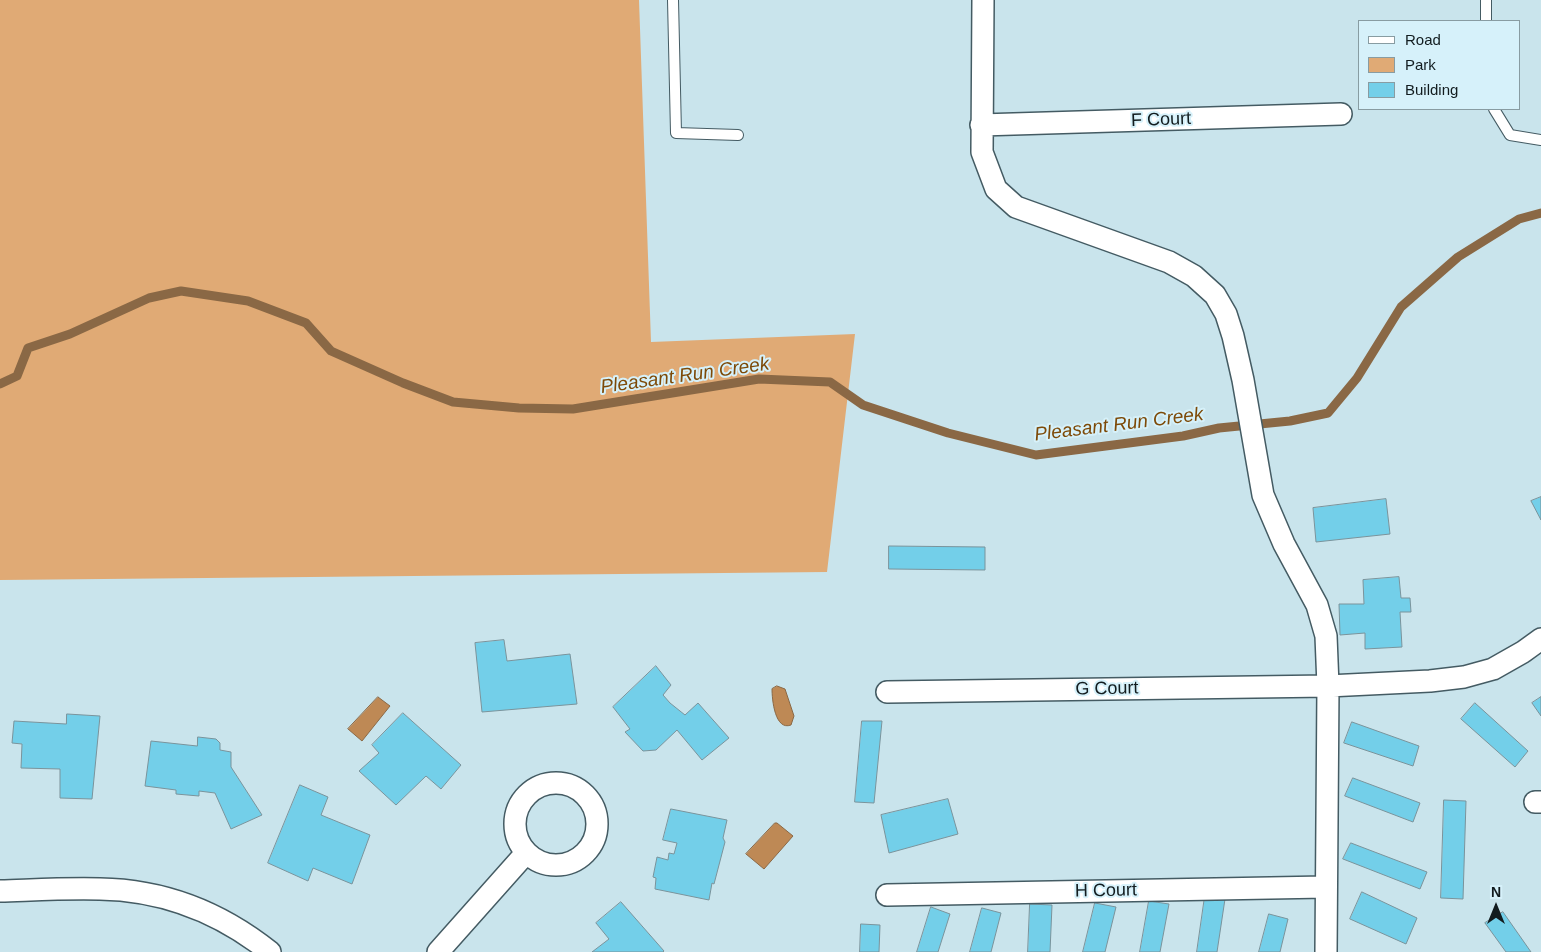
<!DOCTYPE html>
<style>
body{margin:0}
#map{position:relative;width:1541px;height:952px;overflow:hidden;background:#c9e4ec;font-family:Arial,sans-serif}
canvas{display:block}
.legend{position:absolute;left:1358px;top:20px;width:162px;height:90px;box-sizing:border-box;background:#d6f1fa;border:1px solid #889ca2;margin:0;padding:6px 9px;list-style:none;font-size:15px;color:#121c1f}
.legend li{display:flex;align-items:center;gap:10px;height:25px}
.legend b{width:25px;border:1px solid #889ca2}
.north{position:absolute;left:1471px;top:882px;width:50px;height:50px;-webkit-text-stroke:4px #d6f1fa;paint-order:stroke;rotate:0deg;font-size:14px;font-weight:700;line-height:20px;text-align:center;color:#121c1f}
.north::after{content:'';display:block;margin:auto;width:18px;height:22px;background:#121c1f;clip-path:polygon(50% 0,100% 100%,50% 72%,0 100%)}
</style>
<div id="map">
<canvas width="1541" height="952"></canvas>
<ul class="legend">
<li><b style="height:6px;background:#fff"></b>Road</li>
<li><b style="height:14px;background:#e0aa75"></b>Park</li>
<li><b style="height:14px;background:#73cfe9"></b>Building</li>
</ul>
<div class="north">N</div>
</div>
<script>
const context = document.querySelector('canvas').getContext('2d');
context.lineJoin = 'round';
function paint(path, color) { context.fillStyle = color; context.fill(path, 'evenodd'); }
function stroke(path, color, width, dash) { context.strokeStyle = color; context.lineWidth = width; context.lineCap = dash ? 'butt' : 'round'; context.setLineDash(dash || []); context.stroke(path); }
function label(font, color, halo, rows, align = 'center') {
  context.font = font + ' Arial,sans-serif'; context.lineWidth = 4; context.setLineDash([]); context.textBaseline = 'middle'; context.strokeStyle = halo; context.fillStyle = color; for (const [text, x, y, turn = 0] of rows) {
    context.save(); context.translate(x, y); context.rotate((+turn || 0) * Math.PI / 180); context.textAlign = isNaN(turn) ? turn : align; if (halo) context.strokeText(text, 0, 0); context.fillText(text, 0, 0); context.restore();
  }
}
paint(new Path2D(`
 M0,0H639L651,342L855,334L827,572L0,580Z`), '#e0aa75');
const water = new Path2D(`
 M777,686L785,689L794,716L791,725C775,731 772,700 772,689Z
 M378,697L390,706L362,741L348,729Z
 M775,823H777L793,836L764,869L746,854Z`);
paint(water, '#be8955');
stroke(water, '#8a6845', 1);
stroke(new Path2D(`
 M0,384L17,376L28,348L70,334L149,298L181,291L248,301L306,323L331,351L403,383L453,402L519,408L573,409L759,379L830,382L863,405L948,433L1036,455L1183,436L1219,428L1290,421L1328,413L1357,378L1401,307L1458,257L1519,219L1541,213`), '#8a6845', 9);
const building = new Path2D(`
 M1541,497V520L1531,501Z
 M1386,499L1390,534L1316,542L1313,508Z
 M889,546L985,547V570L889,569Z
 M1399,577L1401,598H1410L1411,612H1400L1402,647L1365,649V633L1340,635L1339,604H1364L1363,580Z
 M504,640L507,661L570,654L577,704L482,712L475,643Z
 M656,666L671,685L663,695L670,703L685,715L698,703L729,738L702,760L677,730L656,750L643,751L625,732L630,729L613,707Z
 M1541,697V716L1532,703Z
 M1475,703L1528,751L1515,767L1461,719Z
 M403,713L461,765L441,789L426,776L396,805L359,771L379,753L372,745Z
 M67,714L100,716L92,799L60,798V769L21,768L22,744L12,743L14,721L66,724Z
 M862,721H882L874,803L855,802Z
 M1352,722L1419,746L1413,766L1344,743Z
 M198,737L216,739L220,743V750L231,752V767L262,815L231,829L215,793L199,791V796L176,794V790L145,786L151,741L197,746Z
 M1353,778L1420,803L1413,822L1345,796Z
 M300,785L328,797L321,815L370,835L352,884L313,868L308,881L268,863Z
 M948,799L958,834L889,853L881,815Z
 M1444,800L1466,801L1463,899L1441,898Z
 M671,809L727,820L723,838L725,842L714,884L712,883L709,900L655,889L656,878L653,877L657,857L668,860L669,853L674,854L677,843L663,840Z
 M1351,843L1427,872L1420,889L1343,859Z
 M1362,892L1417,918L1406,944L1350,919Z
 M1205,896L1225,899L1217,952H1197Z
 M1149,901L1169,904L1160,952H1140Z
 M621,902L664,951L663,952H592L609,939L596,923Z
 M1095,903L1116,907L1105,952H1083Z
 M1030,904L1052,905L1050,952H1028Z
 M931,907L950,914L938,952H917Z
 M982,908L1001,913L991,952H970Z
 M1503,912L1531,952H1506L1485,923Z
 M1269,914L1288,919L1280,952H1259Z
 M861,924L880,925L879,952H860Z`);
paint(building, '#73cfe9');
stroke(building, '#7a939b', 1);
const service = new Path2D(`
 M673,0L676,133L738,135
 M1486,21V0
 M1494,109L1510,135L1541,140`);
const minor = new Path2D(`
 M983,0L982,152L996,189L1016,207L1169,262L1194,276L1215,295L1226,314L1233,336L1243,380L1263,495L1284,544L1317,605L1326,636L1328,686L1326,952
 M981,125L1341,114
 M887,692L1328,686L1430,681L1464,677L1493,669L1523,652L1541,639
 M515 824a41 41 0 1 1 82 0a41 41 0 1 1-82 0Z
 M1535,802H1541
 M0,891C33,890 67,888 100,889C163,890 221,913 270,952
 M887,895L1325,887
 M438,952L526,853`);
stroke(service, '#445b63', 12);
stroke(minor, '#445b63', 24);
stroke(service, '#fff', 10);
stroke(minor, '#fff', 21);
label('18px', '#121c1f', '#d6f1fa', [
 ["F Court",1161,120,-2],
 ["G Court",1107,689,-1],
 ["H Court",1106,891,-1]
]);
label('italic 19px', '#7d4a08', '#d6f1fa', [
 ["Pleasant Run Creek",685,376,-8],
 ["Pleasant Run Creek",1119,425,-7]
]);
</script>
